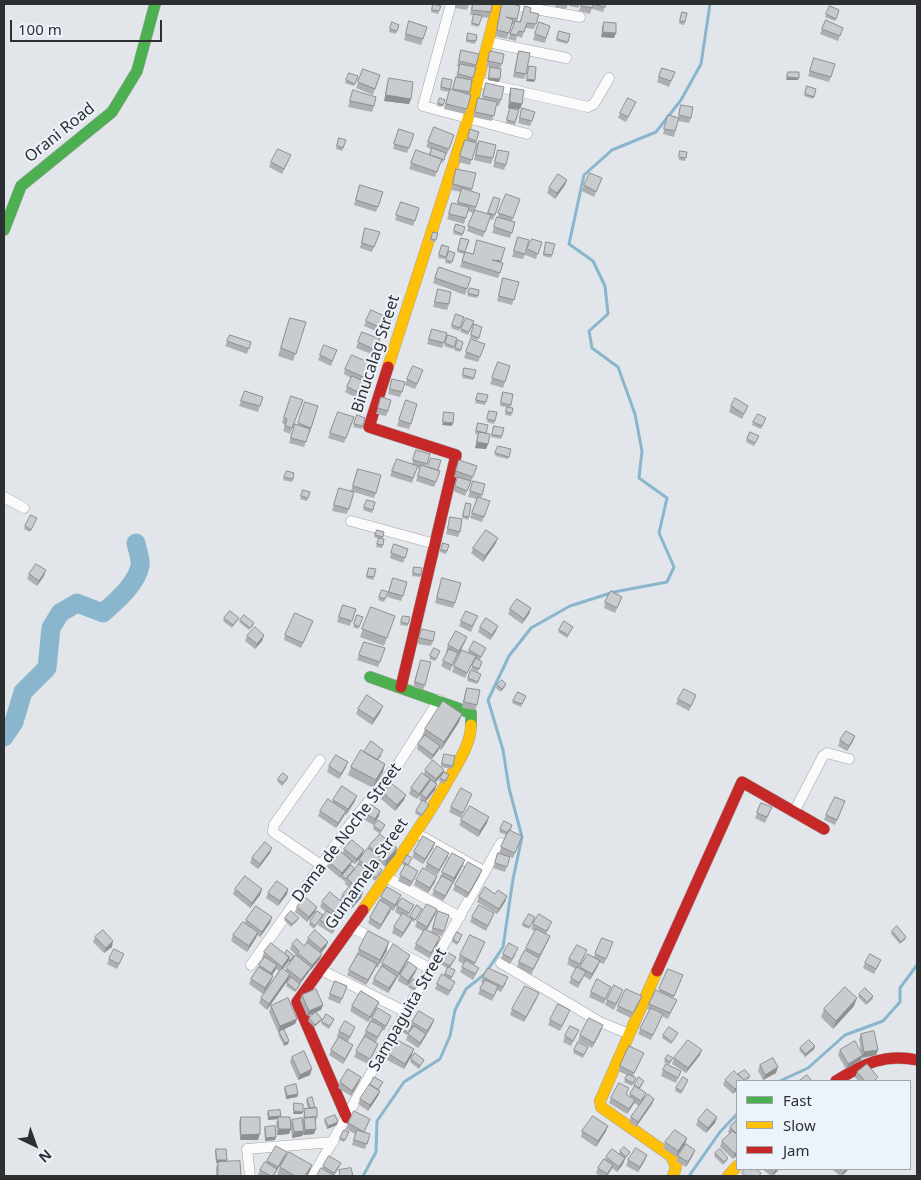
<!DOCTYPE html>
<style>
body{margin:0}
#map{position:relative;width:921px;height:1180px;overflow:hidden;background:#e2e6ea;font-family:"Noto Sans",sans-serif}
canvas{display:block}
.frame{position:absolute;inset:0;border:5px solid #2d3033;pointer-events:none}
.legend{position:absolute;left:736px;top:1080px;width:175px;height:90px;box-sizing:border-box;background:#ecf3fb;border:1px solid #a0a5ab;margin:0;padding:6px 9px;list-style:none;font-size:15px;color:#2d3033}
.legend li{display:flex;align-items:center;gap:10px;height:25px}
.legend b{width:25px;border:1px solid #a0a5ab}
.north{position:absolute;left:10px;top:1120px;width:50px;height:50px;-webkit-text-stroke:4px #ecf3fb;paint-order:stroke;rotate:138deg;font-size:14px;font-weight:700;line-height:20px;text-align:center;color:#2d3033}
.north::after{content:'';display:block;margin:auto;width:18px;height:22px;background:#2d3033;clip-path:polygon(50% 0,100% 100%,50% 72%,0 100%)}
.scale{position:absolute;left:10px;top:20px;width:152px;height:22px;box-sizing:border-box;border:2px solid #2d3033;border-top:0;padding-left:6px;font-size:15px;line-height:18px;white-space:nowrap;color:#2d3033;-webkit-text-stroke:4px #ecf3fb;paint-order:stroke}
</style>
<div id="map">
<canvas width="921" height="1180"></canvas>
<div class="frame"></div>
<ul class="legend">
<li><b style="height:6px;background:#4caf50"></b>Fast</li>
<li><b style="height:6px;background:#ffc107"></b>Slow</li>
<li><b style="height:6px;background:#c62828"></b>Jam</li>
</ul>
<div class="north">N</div>
<div class="scale">100 m</div>
</div>
<script>
const context = document.querySelector('canvas').getContext('2d');
context.lineJoin = 'round';
function stroke(path, color, width, dash) { context.strokeStyle = color; context.lineWidth = width; context.lineCap = dash ? 'butt' : 'round'; context.setLineDash(dash || []); context.stroke(path); }
function paint(path, color) { context.fillStyle = color; context.fill(path, 'evenodd'); }
function label(font, color, halo, rows, align = 'center') {
  context.font = font + ' "Noto Sans",sans-serif'; context.lineWidth = 4; context.setLineDash([]); context.textBaseline = 'middle'; context.strokeStyle = halo; context.fillStyle = color; for (const [text, x, y, turn = 0] of rows) {
    context.save(); context.translate(x, y); context.rotate((+turn || 0) * Math.PI / 180); context.textAlign = isNaN(turn) ? turn : align; if (halo) context.strokeText(text, 0, 0); context.fillText(text, 0, 0); context.restore();
  }
}
stroke(new Path2D(`
 M780,1081L808,1068L845,1035L883,1021L900,1002V988L917,965
 M363,1176L376,1152L377,1121L404,1082L440,1059L450,1036L455,1010L466,989L485,974L503,947L513,879L522,837L509,788L503,750L488,700L509,656L531,628L570,606L614,592L667,582L674,567L659,533L667,498L639,478L642,451L635,414L618,367L592,348L589,331L608,314L605,286L593,261L569,244L584,175L612,150L656,132L681,100L701,64L710,4
 M689,1176L720,1132L737,1114`), '#89b6cd', 3);
stroke(new Path2D(`
 M4,737L14,722L23,692L47,668L51,628L60,613L77,603L103,613C116,601 136,585 140,566C141,559 137,549 136,543`), '#89b6cd', 19);
const street = new Path2D(`
 M451,4L423,106L527,134
 M507,4L580,17
 M488,42L566,58
 M478,82L588,107L594,104L609,78
 M4,497L24,508
 M351,521L435,544
 M320,760L274,825L273,832L321,865
 M794,812L823,756L827,753L849,759
 M423,837L480,869
 M386,877L460,917
 M351,927L431,969
 M501,963L600,1022L629,1034
 M251,965L348,827L399,763L439,700
 M321,970L406,1012
 M250,1176L247,1149L333,1142
 M313,1176L501,843`);
const fast = new Path2D(`
 M4,230L21,186L112,112L137,71L155,4
 M370,677L471,713V725`);
const slow = new Path2D(`
 M388,367L468,119L498,4
 M363,910C392,868 421,828 446,784C456,766 471,745 471,725
 M657,971L600,1101L601,1107L671,1156L676,1167L673,1176
 M728,1176L737,1166`);
const jam = new Path2D(`
 M388,367L369,427L456,455L401,687
 M657,971L742,782L824,829
 M836,1081C863,1064 885,1053 917,1060
 M347,1118L297,1002L363,910`);
stroke(street, '#a0a3a6', 11);
stroke(fast, '#a0a3a6', 12);
stroke(slow, '#a0a3a6', 12);
stroke(jam, '#a0a3a6', 12);
stroke(street, '#fbfbfc', 10);
stroke(fast, '#4caf50', 11);
stroke(slow, '#ffc107', 11);
stroke(jam, '#c62828', 11);
paint(new Path2D(`
 M433,4L441,6L438,14L431,12Z
 M455,4H469L467,10L455,8Z
 M472,4H492L491,12L489,18L481,17L478,27L471,25L474,15H470Z
 M502,4L520,6L517,21H520L525,6L530,12L539,14L534,29L525,28L522,38L517,36L516,41L508,39L514,24H511L507,39L495,36Z
 M556,4H568L566,9L555,7Z
 M569,4H580L578,8L569,6Z
 M581,4H593L590,14L579,11Z
 M594,4H606L603,12L592,9Z
 M830,6L839,10L835,21L825,17Z
 M682,12L687,13L684,25L679,24Z
 M826,20L843,28L838,41L820,34Z
 M409,21L423,39L421,45L404,40Z
 M392,22L399,25L396,34L389,32Z
 M539,22L550,26L545,43L533,40Z
 M604,22L614,38L601,37L602,27Z
 M559,31L570,34L567,44L556,41Z
 M467,35L476,41L475,44L466,42Z
 M461,50L479,54L469,94L467,109L465,114L444,109L450,89L452,90L454,82L456,77L459,67L457,66Z
 M490,51L502,64L500,69L499,82L488,80L490,67L486,66Z
 M519,51L526,74L524,79L513,77L517,57Z
 M814,58L835,64L829,82L808,76Z
 M662,68L675,72L669,87L657,82Z
 M363,69L380,75L373,95L356,88Z
 M349,73L358,76L354,86L345,83Z
 M389,78L411,99L409,104L384,101L387,84Z
 M442,81L450,89L449,92L440,90Z
 M486,83L501,100L499,106L496,105L492,121L473,117L478,98L482,99Z
 M807,86L816,89L813,99L804,96Z
 M511,88L522,104L520,109L508,108L509,94Z
 M353,90L374,106L372,112L348,107Z
 M440,98L445,100L442,107L437,106Z
 M636,102L626,122L618,118L620,113Z
 M681,105L691,118L689,123L678,121L674,137L663,134L668,115L678,118Z
 M510,108L519,110L515,125L506,123Z
 M522,108L532,121L530,126L518,123Z
 M434,127L454,135L447,154H446L443,163L441,162L435,177L409,169L416,150L429,155L431,149L426,147Z
 M399,129L414,134L407,153L393,149Z
 M470,129L479,132L470,165L458,162L465,140L467,141Z
 M339,138L346,140L342,151L336,149Z
 M479,141L493,158L491,164L474,160Z
 M498,150L506,165L504,170L493,167Z
 M680,151L686,158L685,161L679,160Z
 M289,160L282,174L269,167L271,162Z
 M456,169L472,189L471,191L480,194L475,210L487,214L494,197L500,199L493,220L489,219L483,237L467,231L473,213L468,211L464,224L447,219L452,203L457,204L461,192L451,190Z
 M602,178L594,197L582,191L584,185Z
 M567,180L565,185L555,199L547,193L549,188Z
 M360,185L383,192L376,212L354,205Z
 M506,194L520,199L512,221L515,222L510,238L492,233Z
 M401,202L419,208L413,226L395,220Z
 M456,224L465,227L462,236L453,234Z
 M365,228L380,232L372,252L360,248Z
 M433,232L438,233L435,242L430,241Z
 M518,237L525,254L523,259L512,257Z
 M461,238L465,252L473,254L505,248L501,262L503,263L498,278L460,267L464,254L457,252Z
 M542,242L536,259L525,255L527,249Z
 M442,245L449,247L445,259L438,258Z
 M545,245L552,255L551,258L543,256Z
 M449,251L455,253L451,264L445,263Z
 M439,267L471,278L465,295L433,283Z
 M503,278L519,282L512,305L497,301Z
 M470,288L479,290L477,298L467,296Z
 M438,289L449,304L447,310L433,307Z
 M456,314L464,317L459,331L451,328Z
 M290,318L306,322L293,361L278,356Z
 M466,318L474,321L468,335L460,332Z
 M391,319L385,335L364,326L366,321Z
 M474,324L482,327L478,340L470,338Z
 M432,329L447,333L442,348L427,344Z
 M362,332L380,339L374,355L356,348Z
 M230,335L251,342L247,354L225,346Z
 M448,335L457,338L453,349L444,346Z
 M471,339L485,344L478,362L464,358Z
 M458,340L463,342L460,352L454,350Z
 M337,350L331,366L318,360L320,355Z
 M498,362L510,366L503,388L490,384Z
 M372,364L365,382L370,384L363,401L345,392L351,378L344,374L345,369Z
 M464,370L474,378L473,380L462,378Z
 M421,376L415,389L405,385L407,379Z
 M392,379L402,392L400,397L388,394Z
 M245,391L263,397L258,412L239,406Z
 M503,392L511,405L510,407L512,413L511,416L505,415L507,407L500,406Z
 M478,393L486,402L485,405L475,403Z
 M291,396L303,400L290,434L283,431L285,425L282,423Z
 M381,397L388,411L386,416L376,414Z
 M406,400L417,404L409,429L397,426Z
 M305,402L318,406L310,433H309L304,447L289,443L295,424L298,425Z
 M731,406H748L742,419L729,412Z
 M489,411L495,421L494,424L487,422Z
 M338,412L354,417L344,443L328,438Z
 M357,415L365,418L362,429L353,427Z
 M765,420L761,429L752,425L753,422Z
 M478,423L486,433L488,444L486,449L475,448L478,434H475Z
 M494,426L502,436L501,439L491,437Z
 M750,432L759,436L754,446L746,442Z
 M498,446L511,449L508,459L495,456Z
 M416,450L430,454L426,467L440,471L434,487L416,481L420,468H417L412,483L390,476L397,459L412,464Z
 M459,460L477,466L471,482L465,496L453,491L458,478L454,477Z
 M358,469L376,493L374,498L354,492L347,514L332,511L337,494L351,491Z
 M284,477L293,479L292,482L283,480Z
 M473,481L485,484L481,498L490,501L482,522L470,518L477,499L468,497Z
 M303,490L308,498L307,501L300,499Z
 M465,506L469,517L468,520L462,518Z
 M364,507L373,510L372,513L363,510Z
 M450,517L460,532L458,537L446,534Z
 M37,518L30,532L24,529L25,526Z
 M377,530L384,532L382,538L384,539L382,548L376,547L379,539L374,537Z
 M443,543L449,545L446,554L440,552Z
 M496,543L483,562L471,553L473,548Z
 M394,544L408,549L403,563L390,558Z
 M414,567L421,575L420,577L412,576Z
 M368,570L374,577L373,580L366,578Z
 M29,574L44,576L37,586L27,579Z
 M393,578L403,596L401,601L387,597Z
 M442,578L455,603L453,608L435,603Z
 M382,590L388,592L384,602L378,600Z
 M622,597L615,613L604,608L605,602Z
 M343,605L356,609L350,626L337,622Z
 M371,607L395,616L384,646L360,637Z
 M531,608L529,614L522,624L508,614L510,609Z
 M357,615L363,617L358,629L353,627Z
 M403,616L408,624V626L400,625Z
 M478,616L471,632L459,626L461,621Z
 M224,618H239L238,620L232,628L223,621Z
 M240,620L254,623L253,626L249,630L239,622Z
 M313,621L301,648L284,640L285,635Z
 M480,627L496,631L490,640L478,632Z
 M573,627L567,638L558,632L559,630Z
 M422,629L433,641L431,646L417,644Z
 M264,635L262,641L255,649L245,641L247,636Z
 M364,642L385,648L378,667L357,660Z
 M465,642L450,671L441,666L447,652L446,651L448,645Z
 M434,648L439,653L435,661L429,659Z
 M486,648L480,660L482,662L478,672L471,669L475,660L474,659L465,678L452,672L454,666L468,652L469,650Z
 M419,665L425,685L423,690L413,687Z
 M471,670L481,674L477,684L467,681Z
 M506,684L505,687L501,692L496,688L497,685Z
 M467,688L477,705L475,710L462,708L465,693Z
 M518,692L526,696L521,707L512,703Z
 M678,699L694,701L689,711L676,704Z
 M358,709L381,711L372,725L356,714Z
 M459,722L441,750L439,749L431,760L417,749L418,744L423,738L422,737L425,729Z
 M855,736L853,741L847,751L838,746L840,740Z
 M364,752L382,755L378,760L383,772L373,788L348,775L351,767Z
 M444,754L453,766L452,769L441,767Z
 M329,766L346,767L339,779L327,772Z
 M425,770H444L442,775L435,783V790L425,802L428,807L421,817L415,813L422,802L419,800L421,794L431,781L429,780L428,784L417,799L409,794L411,788L424,774Z
 M288,777L287,780L282,786L277,781L278,779Z
 M440,778H448L444,784L439,781Z
 M383,793L404,800L395,811L381,799Z
 M472,794L461,818L449,812L451,807Z
 M333,800L355,801L346,815L345,814L336,828L318,816L320,811L332,802Z
 M761,803L772,807L765,823L755,818Z
 M843,807L835,825L824,820L826,815Z
 M364,813L379,816L373,825L362,818Z
 M461,820L487,823L478,837L459,825Z
 M504,821L510,831L522,836L513,858L510,857L505,872L493,868L498,853L509,857L499,853L506,835L499,832Z
 M385,825L380,834L396,854L385,867L379,862L370,875L366,872L365,875L366,877L364,882L359,888L356,886L363,892L361,898L351,909L349,908L347,913L339,922L332,934L318,925L320,920L314,929L309,925L310,922L322,918L326,912L320,907L322,902L340,900L342,895L349,887L345,884L346,880L345,882L341,878L342,876L355,869L358,866L357,865L359,860L369,846L380,834L373,829L374,826Z
 M435,843L433,848L423,864L412,857L414,852Z
 M344,849L364,850L362,855L355,864L351,862L350,866L340,878L327,867L329,862L343,853Z
 M270,853L258,869L250,863L252,858Z
 M449,853L447,858L437,875L425,868L427,863Z
 M412,858L408,865L416,876L410,887L398,881L405,866L402,864L403,862Z
 M463,865L443,901L432,895L434,890L441,878L440,877L442,872Z
 M382,870L381,873L375,881L370,877L371,874Z
 M480,875L467,898L453,890L455,885Z
 M416,880L435,882L428,893L414,885Z
 M235,889H262L260,895L250,908L233,894Z
 M288,889L287,894L278,906L266,898L268,893Z
 M507,896L505,902L497,914L477,902L479,897Z
 M381,897L399,900L393,911L390,909L379,930L368,923L370,918L379,902Z
 M414,905L408,916L410,917L417,905L422,909L421,911L414,922L411,920L410,924L401,938L392,933L394,927L402,916L395,912L397,906Z
 M297,907L315,912L307,922L295,912Z
 M437,909L435,915L427,930L431,932L438,911L449,915L442,936L434,934L440,937L438,943L429,958L414,949L416,944L423,931L415,927L417,921Z
 M494,913L486,931L470,922L472,917Z
 M272,917L270,923L260,937L257,935L256,938L247,952L231,941L233,935L245,923L246,920Z
 M535,917L529,929L522,926L523,924Z
 M285,918H299L298,920L291,927L284,920Z
 M533,924L550,927L546,934L550,936L539,958L537,963L531,975L517,967L519,962L535,931L531,929Z
 M892,931L906,937L905,940L900,944L891,934Z
 M95,937L112,947L104,953L93,942Z
 M308,938L326,947L321,953L320,959L310,970L300,984L299,987L295,992L286,986L290,978H289L267,1010L259,1003L261,998L279,971L276,969L272,975L273,976L271,981L263,994L249,984L251,979L264,959L262,958L264,952L285,954L293,959L296,955L290,949L292,944L304,946L306,943ZM288,962L290,963L285,971L283,969Z
 M461,938L457,945L452,942L453,939Z
 M602,938L613,942L604,964L599,962L590,980L584,976L578,988L569,983L576,969L567,964L569,959L585,955L579,968L580,969L588,954L594,957Z
 M483,947L474,965L479,968L473,980L460,972L464,964L458,961L460,955Z
 M359,949L387,950L377,968L376,967L366,985L347,975Z
 M503,954H516L510,964L501,959Z
 M410,955L408,960L388,993L372,984L374,979L381,969L380,968L382,963Z
 M109,959H122L117,969L107,964Z
 M455,959L450,968L455,970L451,979L453,987L448,996L435,989L437,984L444,976L447,968L440,964L441,961Z
 M881,960L874,974L863,968L865,963Z
 M417,968L415,973L407,986L398,981L400,975Z
 M668,969L681,981L673,998L677,1000L668,1019L662,1016L651,1040L638,1034L650,1010L647,1009L649,1004L659,991Z
 M483,977L506,983L501,992L497,990L492,1001L478,994L483,983L481,982Z
 M335,981L347,986L340,1004L328,999Z
 M409,985L418,986L414,991L408,987Z
 M591,992H609L604,1004L589,997Z
 M859,994L873,996V999L866,1005L858,997Z
 M302,995L323,1005L321,1010L316,1012L321,1021L314,1027L308,1021L309,1018L316,1012L307,1016L300,1000Z
 M621,995L614,1010L605,1005L607,1000Z
 M537,998L524,1022L510,1015L512,1009Z
 M640,1002L631,1018L616,1011L618,1006Z
 M271,1006L297,1019L295,1024L278,1032L269,1012Z
 M352,1006L377,1007L368,1022L350,1011Z
 M854,1006L833,1029L821,1017L824,1009Z
 M568,1015L560,1031L548,1025L550,1020Z
 M372,1018L389,1021L384,1031L382,1030L376,1042V1049L368,1064L354,1057Z
 M434,1020L432,1025L424,1039L418,1048L406,1040L408,1034L412,1028H411L407,1035L402,1032L403,1029L410,1026L412,1022Z
 M333,1021L329,1029L321,1024L322,1022Z
 M355,1027L348,1042L351,1050L343,1064L329,1055L331,1050L338,1037L337,1036L339,1031Z
 M579,1030L571,1046L563,1042L565,1036Z
 M601,1031L592,1048L578,1041L580,1035Z
 M279,1032L288,1044L284,1046L278,1034Z
 M678,1033L671,1044L662,1038L663,1035Z
 M861,1034L878,1050L876,1055L862,1057L861,1060L846,1069L838,1055L840,1050L861,1052L859,1039Z
 M578,1042L588,1047L583,1058L573,1053Z
 M815,1046L814,1049L805,1057L799,1050L800,1048Z
 M389,1054L412,1055L404,1069L387,1060Z
 M700,1055L686,1073L672,1064L674,1058Z
 M292,1057L310,1075L298,1080L290,1062Z
 M642,1058L633,1076L636,1078L632,1086L624,1082L627,1075L618,1071L620,1066Z
 M673,1058L669,1065L664,1062L665,1059Z
 M411,1059L424,1060L419,1069L410,1062Z
 M760,1065L776,1073L763,1080L758,1071Z
 M663,1070L681,1071L676,1083L661,1076Z
 M857,1072L877,1081H859L855,1078Z
 M738,1075L750,1076L749,1079L737,1081V1090L733,1094L723,1085L725,1080Z
 M361,1077L359,1082L351,1096L338,1088L340,1082Z
 M688,1080L681,1094L675,1091L676,1088Z
 M383,1082L378,1090L380,1091L378,1096L368,1111L358,1104L360,1099Z
 M643,1083L640,1089L646,1093L644,1098L639,1106L634,1103L627,1114L609,1103L611,1098L626,1095L629,1097L634,1088V1085Z
 M285,1087L298,1094L297,1097L286,1099L284,1089Z
 M307,1099L315,1107L314,1108L317,1117L316,1120H315L314,1134L303,1135V1134L302,1136L292,1138L291,1129L289,1134L277,1135L276,1123L278,1119L268,1120L267,1114L268,1111L281,1116L280,1117L290,1124L292,1120L303,1121L304,1109H308L306,1101Z
 M654,1099L652,1104L636,1127L629,1122L631,1117Z
 M737,1111V1155L733,1159L720,1147L722,1141L730,1134L728,1132L730,1127L736,1120L734,1118L736,1113Z
 M241,1117L258,1140H240L239,1122Z
 M717,1117L715,1123L706,1133L696,1125L698,1120Z
 M325,1119L337,1125L327,1129L324,1121Z
 M370,1119L364,1132L370,1134L365,1149L352,1145L355,1134L346,1129L348,1123Z
 M608,1126L606,1131L596,1147L581,1137L582,1131Z
 M265,1127L275,1140L265,1141L264,1129Z
 M344,1130L349,1132L344,1142L339,1140Z
 M687,1138L685,1144L676,1157L663,1148L665,1142Z
 M216,1149L226,1162L241,1176H216V1167L218,1163H216L215,1152Z
 M695,1150L693,1155L686,1167L676,1161L678,1156Z
 M620,1151L630,1152L629,1154L625,1159L623,1164L617,1172L612,1168L607,1176H600L596,1173L598,1168L605,1160L606,1157L619,1154Z
 M715,1153L728,1158L727,1161L723,1165L714,1156Z
 M647,1155L645,1160L638,1172L626,1166L628,1160Z
 M285,1157L274,1176H260L258,1175L260,1170L267,1161Z
 M341,1163L339,1168L334,1176L322,1168L323,1166Z
 M312,1165L307,1176H279L277,1175L280,1167Z
 M762,1169H779L773,1176H771Z
 M832,1169H848L842,1176H840Z`), '#adafb2');
paint(new Path2D(`
 M603,32L616,33L614,38L601,37Z
 M787,77L799,78L798,80H786Z
 M489,78L500,79L499,82L488,80Z
 M527,79L535,80L534,82L526,81Z
 M386,95L411,99L409,104L384,101Z
 M510,102L522,104L520,109L508,108Z
 M567,180L565,185L555,199L557,193Z
 M443,422L453,423L452,426L442,425Z
 M477,442L488,444L486,449L475,448Z
 M498,538L496,543L483,562L485,556Z
 M46,570L44,576L37,586L39,581Z
 M531,608L529,614L522,624L524,619Z
 M498,626L496,631L490,640L492,635Z
 M264,635L262,641L255,649L257,644Z
 M467,637L465,642L457,657L459,651Z
 M383,706L381,711L372,725L374,719Z
 M462,714L459,722L441,750L444,742Z
 M855,736L853,741L847,751L849,746Z
 M440,746L438,751L431,760L433,755Z
 M348,762L346,767L339,779L341,774Z
 M385,764L383,772L373,788L376,780Z
 M444,770L442,775L434,784L436,779Z
 M430,779L428,784L417,799L419,794Z
 M437,784L435,790L424,804L426,798Z
 M406,795L404,800L395,811L397,805Z
 M357,796L355,801L346,815L348,809Z
 M346,811L344,816L336,828L338,823Z
 M380,811L379,816L373,825L375,819Z
 M489,817L487,823L478,837L480,831Z
 M435,843L433,848L423,864L425,859Z
 M272,848L270,853L258,869L260,864Z
 M397,848L396,854L385,867L386,861Z
 M364,850L362,855L355,864L357,859Z
 M449,853L447,858L437,875L439,870Z
 M381,858L379,863L370,875L372,870Z
 M465,860L463,865L453,884L454,878Z
 M352,861L350,866L340,878L342,873Z
 M482,870L480,875L467,898L469,893Z
 M437,876L435,882L428,893L430,888Z
 M366,877L364,882L359,888L361,883Z
 M453,882L451,887L443,901L445,896Z
 M262,889L260,895L250,908L252,903Z
 M288,889L287,894L278,906L280,901Z
 M363,892L361,898L351,909L353,904Z
 M401,895L399,900L393,911L395,905Z
 M507,896L505,902L497,914L499,909Z
 M317,907L315,912L307,922L309,917Z
 M391,907L390,912L379,930L381,925Z
 M349,908L347,913L339,922L341,917Z
 M437,909L435,915L425,932L427,927Z
 M272,917L270,923L260,937L262,932Z
 M340,919L338,924L332,934L334,929Z
 M412,919L410,924L401,938L403,933Z
 M258,932L256,938L247,952L249,946Z
 M550,936L548,941L538,961L540,955Z
 M440,937L438,943L429,958L431,953Z
 M113,941L112,947L104,953L106,948Z
 M328,942L326,947L319,955L321,949Z
 M389,942L387,950L377,968L380,960Z
 M322,954L320,959L310,971L312,965Z
 M410,955L408,960L397,979L399,973Z
 M289,957L288,962L280,972L282,967Z
 M600,961L598,966L590,980L592,974Z
 M377,964L375,969L366,985L368,980Z
 M277,965L275,971L269,979L271,973Z
 M311,967L309,972L299,985L301,980Z
 M417,968L415,973L407,986L408,981Z
 M290,974L288,980L267,1010L269,1004Z
 M273,976L271,981L263,994L265,988Z
 M397,976L395,981L388,993L389,988Z
 M539,993L537,998L524,1022L526,1017Z
 M857,998L854,1006L833,1029L836,1021Z
 M379,1002L377,1007L368,1022L370,1017Z
 M323,1005L321,1010L307,1016L309,1011Z
 M297,1019L295,1024L278,1032L280,1026Z
 M322,1019L321,1021L314,1027L315,1025Z
 M434,1020L432,1025L424,1039L418,1048L420,1043L426,1034Z
 M603,1025L601,1031L592,1048L594,1043Z
 M289,1041L288,1044L284,1046L285,1043Z
 M378,1044L376,1049L368,1064L370,1059Z
 M353,1045L351,1050L343,1064L345,1059Z
 M815,1046L814,1049L805,1057L806,1054Z
 M414,1049L412,1055L404,1069L405,1064Z
 M702,1050L700,1055L686,1073L688,1068Z
 M878,1050L876,1055L862,1058L864,1052Z
 M863,1055L861,1060L846,1069L848,1064Z
 M778,1067L776,1073L763,1080L765,1075Z
 M312,1069L310,1075L298,1080L300,1075Z
 M361,1077L359,1082L351,1096L352,1091Z
 M737,1087V1090L733,1094L735,1089Z
 M380,1091L378,1096L368,1111L370,1105Z
 M298,1094L297,1097L286,1099L287,1096Z
 M654,1099L652,1104L636,1127L638,1122Z
 M635,1100L633,1105L627,1114L629,1109Z
 M294,1111L303,1112L302,1114H293Z
 M281,1116L280,1119L278,1117V1119L268,1120L269,1117Z
 M717,1117L715,1123L706,1133L708,1128Z
 M338,1122L337,1125L327,1129L328,1126Z
 M608,1126L606,1131L596,1147L598,1141Z
 M279,1129H291L289,1134L277,1135Z
 M316,1129L314,1134L303,1135L305,1130Z
 M304,1131L302,1136L292,1138L294,1132Z
 M260,1134L258,1140H240L241,1135Z
 M276,1137L275,1140L265,1141L266,1138Z
 M687,1138L685,1144L676,1157L678,1151Z
 M695,1150L693,1155L686,1167L688,1162Z
 M737,1151V1155L733,1159L735,1154Z
 M287,1152L285,1157L276,1172L278,1167Z
 M647,1155L645,1160L638,1172L640,1167Z
 M625,1158L623,1164L617,1172L619,1167Z
 M217,1160H227L226,1163H216Z
 M312,1165L309,1173L307,1176H305Z
 M613,1165L611,1170L607,1176H606Z
 M777,1169H779L773,1176L774,1172Z
 M846,1169H848V1170L842,1176L843,1172Z`), '#8d8f91');
const building = new Path2D(`
 M433,4L441,6L439,11L432,10Z
 M473,4H492L491,12L472,10Z
 M502,4H511L520,6L517,19L506,17L513,20L509,33L497,30Z
 M581,4H593L592,8L581,6Z
 M594,4H606L605,7Z
 M525,6L531,8L530,12L539,14L536,24L527,23L524,32L519,31L517,35L510,34L515,21L520,22Z
 M830,6L839,10L836,19L826,14Z
 M682,12L687,13L685,22L680,21Z
 M474,14L482,16L479,25L472,23Z
 M826,20L843,28L840,36L822,29Z
 M409,21L427,27L423,39L406,34Z
 M392,22L399,25L397,31L390,29Z
 M539,22L550,26L546,38L535,34Z
 M604,22L616,23V33L603,32Z
 M559,31L570,34L568,42L557,39Z
 M468,33L477,35L476,41L467,40Z
 M461,50L479,54L476,65L459,61Z
 M490,51L504,54L502,64L488,61Z
 M519,51L530,53L526,74L515,72Z
 M814,58L835,64L831,77L810,71Z
 M460,64L476,67L473,78L458,74Z
 M529,66L536,67L535,80L527,79Z
 M490,67L501,69L500,79L489,78Z
 M662,68L675,72L671,81L659,77Z
 M363,69L380,75L375,89L358,82Z
 M788,72H799V78L787,77Z
 M349,73L358,76L355,84L346,80Z
 M456,77L472,80L470,92L453,89Z
 M389,78L413,82L411,99L386,95Z
 M443,78L452,80L450,89L441,87Z
 M486,83L504,87L501,100L483,96Z
 M807,86L816,89L814,97L805,94Z
 M511,88L524,90L522,104L510,102Z
 M450,89L471,95L467,109L446,104Z
 M353,90L376,97L374,106L350,101Z
 M440,98L445,100L443,105L438,103Z
 M478,98L497,102L494,116L475,112Z
 M628,98L636,102L628,117L620,113Z
 M681,105L693,107L691,118L679,115Z
 M510,108L519,110L515,122L507,120Z
 M522,108L535,112L532,121L520,118Z
 M668,115L679,118L675,131L664,129Z
 M434,127L454,135L449,149L428,142Z
 M399,129L414,134L409,148L394,144Z
 M470,129L479,132L476,141L468,138Z
 M339,138L346,140L343,148L337,146Z
 M465,140L477,143L472,160L460,156Z
 M479,141L496,145L493,158L476,155Z
 M432,148L446,153L444,160L430,155Z
 M278,149L291,155L284,169L271,162Z
 M416,150L442,159L437,172L411,163Z
 M498,150L509,152L506,165L495,162Z
 M680,151L687,152L686,158L679,157Z
 M456,169L476,173L472,189L453,184Z
 M590,173L602,178L596,192L584,185Z
 M558,174L567,180L557,193L549,188Z
 M360,185L383,192L378,207L356,200Z
 M462,188L480,194L476,207L458,202Z
 M506,194L520,199L513,218L498,213Z
 M494,197L500,199L495,215L488,213Z
 M401,202L419,208L415,221L396,215Z
 M452,203L469,207L466,218L449,214Z
 M475,210L491,215L485,232L468,226Z
 M497,217L515,222L512,233L494,227Z
 M456,224L465,227L463,234L454,231Z
 M365,228L380,232L374,247L362,243Z
 M433,232L438,233L436,240L431,239Z
 M518,237L529,240L525,254L514,251Z
 M461,238L469,240L465,252L458,250Z
 M532,239L542,242L538,254L527,249Z
 M477,240L505,248L501,261L492,260L503,263L500,273L462,261L465,252L473,254Z
 M546,242L555,244L552,255L544,254Z
 M442,245L449,247L446,257L439,255Z
 M449,251L455,253L452,262L446,260Z
 M439,267L471,278L467,289L435,278Z
 M503,278L519,282L514,300L499,296Z
 M470,288L479,290L478,296L468,293Z
 M438,289L451,292L449,304L435,302Z
 M371,310L391,319L386,330L366,321Z
 M456,314L464,317L460,328L452,325Z
 M290,318L306,322L296,354L281,348Z
 M466,318L474,321L469,332L461,329Z
 M474,324L482,327L479,338L471,335Z
 M432,329L447,333L444,343L429,339Z
 M362,332L380,339L375,350L358,342Z
 M230,335L251,342L249,349L227,341Z
 M448,335L457,338L454,347L445,343Z
 M471,339L485,344L480,357L466,352Z
 M458,340L463,342L461,350L455,348Z
 M324,345L337,350L332,361L320,355Z
 M352,355L372,364L366,378L345,369Z
 M498,362L510,366L505,382L492,378Z
 M413,366L423,370L417,384L407,379Z
 M464,368L476,370L474,378L463,375Z
 M352,376L370,384L365,395L347,387Z
 M392,379L405,382L402,392L390,389Z
 M245,391L263,397L260,406L241,401Z
 M503,392L513,394L511,405L501,403Z
 M478,393L488,395L486,402L476,400Z
 M291,396L303,400L292,428L285,426L287,419L284,418Z
 M381,397L391,400L388,411L378,408Z
 M735,398L748,406L744,414L731,406Z
 M406,400L417,404L411,424L399,420Z
 M305,402L318,406L311,428L298,423Z
 M507,407L513,408L512,413L506,412Z
 M489,411L497,412L495,421L487,419Z
 M338,412L354,417L346,438L330,433Z
 M444,412L454,413L453,423L443,422Z
 M758,414L766,418L762,426L753,422Z
 M357,415L365,418L363,426L354,424Z
 M478,423L488,425L486,433L476,431Z
 M295,424L310,429L306,442L291,438Z
 M494,426L504,428L502,436L492,435Z
 M479,432L490,434L488,444L477,442Z
 M750,432L759,436L755,443L747,439Z
 M498,446L511,449L509,457L495,453Z
 M416,450L430,454L427,464L413,460Z
 M431,458L441,460L438,470L428,467Z
 M397,459L418,466L413,478L392,471Z
 M459,460L477,466L473,477L456,471Z
 M421,465L440,471L436,482L418,476Z
 M358,469L381,475L376,493L353,486Z
 M287,471L294,473L293,479L284,477Z
 M458,477L471,481L467,491L455,486Z
 M473,481L485,484L482,495L470,491Z
 M339,488L354,492L349,509L334,505Z
 M303,490L310,492L308,498L301,496Z
 M478,497L490,501L484,517L472,513Z
 M367,500L375,502L373,510L364,507Z
 M466,503L471,504L469,517L463,516Z
 M31,515L37,518L31,530L25,526Z
 M450,517L462,519L460,532L448,529Z
 M377,530L384,532L383,537L375,535Z
 M486,530L498,538L485,556L473,548Z
 M379,538L384,539L383,545L377,544Z
 M443,543L449,545L447,551L441,550Z
 M394,544L408,549L405,558L391,553Z
 M36,564L46,570L39,581L29,574Z
 M414,567L422,568L421,575L413,573Z
 M369,568L376,569L374,577L367,576Z
 M393,578L407,582L403,596L389,592Z
 M442,578L461,583L455,603L437,598Z
 M382,590L388,592L385,599L379,597Z
 M611,591L622,597L617,608L605,602Z
 M517,599L531,608L524,619L510,609Z
 M343,605L356,609L352,621L339,617Z
 M371,607L395,616L387,638L362,629Z
 M230,611L239,618L233,625L224,618Z
 M466,611L478,616L472,626L461,621Z
 M295,613L313,621L303,643L285,635Z
 M244,615L254,623L250,628L240,620Z
 M357,615L363,617L359,627L354,624Z
 M403,616L410,617L408,624L401,622Z
 M486,618L498,626L492,635L480,627Z
 M564,621L573,627L568,635L559,630Z
 M255,627L264,635L257,644L247,636Z
 M422,629L435,632L433,641L419,638Z
 M456,631L467,637L459,651L448,645Z
 M474,641L486,648L481,657L469,650Z
 M364,642L385,648L380,662L359,655Z
 M434,648L440,651L436,659L430,656Z
 M449,649L458,653L452,665L443,661Z
 M462,650L476,656L467,673L454,666Z
 M476,658L482,662L479,669L472,666Z
 M421,660L431,662L425,685L415,682Z
 M471,670L481,674L478,682L468,678Z
 M502,680L506,684L502,689L497,685Z
 M467,688L480,690L477,705L464,702Z
 M684,689L696,695L691,706L678,699Z
 M518,692L526,696L522,704L513,701Z
 M367,695L383,706L374,719L358,709Z
 M443,701L462,714L444,742L425,729Z
 M846,731L855,736L849,746L840,740Z
 M425,735L440,746L433,755L418,744Z
 M371,741L383,750L377,760L364,752Z
 M361,750L385,764L376,780L351,767Z
 M444,754L455,756L453,766L442,764Z
 M336,755L348,762L341,774L329,766Z
 M433,760L444,770L436,779L425,770Z
 M444,772L449,775L445,781L440,778Z
 M283,773L288,777L283,783L278,779Z
 M422,773L430,779L419,794L411,788Z
 M431,780L437,784L426,798L421,794Z
 M391,783L406,795L397,805L383,793Z
 M342,786L357,796L348,809L333,800Z
 M461,788L472,794L463,813L451,807Z
 M835,797L845,801L837,820L826,815Z
 M328,799L346,811L338,823L320,811Z
 M423,800L429,805L422,815L416,811Z
 M761,803L772,807L767,817L757,813Z
 M370,804L380,811L375,819L364,813Z
 M470,806L489,817L480,831L461,820Z
 M378,820L385,825L381,831L374,826Z
 M504,821L512,825L510,831L509,830L508,833L500,829Z
 M509,830L522,836L515,853L501,847Z
 M380,834L397,848L386,861L369,846Z
 M423,836L435,843L425,859L414,852Z
 M352,840L364,850L357,859L344,849Z
 M265,842L272,848L260,864L252,858Z
 M437,846L449,853L439,870L427,863Z
 M368,848L381,858L372,870L359,860Z
 M339,850L352,861L342,873L329,862Z
 M452,853L465,860L454,878L442,872Z
 M498,853L510,857L507,867L495,863Z
 M407,855L412,858L408,865L403,862Z
 M468,862L482,870L469,893L455,885Z
 M359,864L367,870L363,874L366,877L361,883L358,880L354,885L363,892L353,904L342,895L352,883L347,878Z
 M406,864L418,871L412,882L400,875Z
 M351,865L355,869L346,879L342,876Z
 M378,866L382,870L376,878L371,874Z
 M423,868L437,876L430,888L416,880Z
 M245,876L262,889L252,903L235,889Z
 M442,876L453,882L445,896L434,890Z
 M277,881L288,889L280,901L268,893Z
 M387,887L401,895L395,905L381,897Z
 M485,887L495,894L498,890L507,896L499,909L479,897Z
 M330,892L349,908L341,917L322,902Z
 M305,897L317,907L309,917L297,907Z
 M402,898L414,905L409,913L397,906Z
 M380,900L391,907L381,925L370,918Z
 M427,904L437,909L427,927L417,921Z
 M417,905L422,909L415,920L410,916Z
 M479,905L494,913L488,926L472,917Z
 M256,906L272,917L262,932L246,920Z
 M291,911L299,918L292,924L285,918Z
 M317,911L323,915L315,926L310,922Z
 M327,911L340,919L334,929L320,920Z
 M438,911L449,915L444,931L433,928Z
 M403,913L412,919L403,933L394,927Z
 M529,914L535,917L530,927L523,924Z
 M539,914L552,922L546,931L533,924Z
 M243,922L258,932L249,946L233,935Z
 M897,926L906,937L901,942L892,931Z
 M425,929L440,937L431,953L416,944Z
 M536,929L550,936L540,955L526,948Z
 M103,930L113,941L106,948L95,937Z
 M315,930L328,942L321,949L308,938Z
 M368,931L389,942L380,960L359,949Z
 M457,932L462,935L458,943L453,939Z
 M470,935L485,942L475,963L460,955Z
 M602,938L613,942L606,959L595,954Z
 M297,939L304,946L307,942L322,954L312,965L298,953L299,951L292,944Z
 M271,943L289,957L282,967L264,952Z
 M509,943L518,948L512,959L503,954Z
 M393,944L410,955L399,973L382,963Z
 M577,945L587,950L580,964L569,959Z
 M114,949L124,954L119,964L109,959Z
 M287,950L294,956L290,961L289,959V957L285,954Z
 M525,950L539,958L533,969L519,962Z
 M447,952L456,957L450,966L441,961Z
 M358,954L377,964L368,980L349,970Z
 M588,954L600,961L592,974L580,967Z
 M870,954L881,960L876,969L865,963Z
 M296,955L311,967L301,980L286,968Z
 M265,957L277,965L271,973L259,965Z
 M466,960L479,968L475,974L462,967Z
 M409,962L417,968L408,981L400,975Z
 M382,966L397,976L389,988L374,979Z
 M259,967L273,976L265,988L251,979Z
 M448,967L455,970L452,977L445,974Z
 M577,967L586,972L579,983L571,978Z
 M282,968L290,974L269,1004L261,998Z
 M488,968L508,977L503,987L483,977Z
 M668,969L683,975L674,996L659,989Z
 M442,974L455,982L450,991L437,984Z
 M291,977L300,984L296,990L287,983Z
 M413,979L419,983L415,989L409,985Z
 M597,979L611,987L605,999L591,992Z
 M485,980L498,986L494,996L480,989Z
 M335,981L347,986L342,999L330,994Z
 M614,985L623,990L616,1004L607,1000Z
 M525,986L539,993L526,1017L512,1009Z
 M845,987L857,998L836,1021L824,1009Z
 M865,988L873,996L867,1002L859,994Z
 M316,989L323,1005L309,1011L302,995Z
 M626,989L642,996L633,1013L618,1006Z
 M656,990L677,1000L670,1013L649,1004Z
 M361,991L379,1002L370,1017L352,1006Z
 M288,998L297,1019L280,1026L271,1006Z
 M558,1004L570,1010L562,1026L550,1020Z
 M378,1008L391,1016L386,1026L372,1018Z
 M651,1008L663,1014L653,1035L640,1029Z
 M419,1011L434,1020L427,1031L412,1022Z
 M316,1012L322,1019L315,1025L309,1018Z
 M326,1014L334,1019L330,1026L322,1022Z
 M589,1018L603,1025L594,1043L580,1035Z
 M345,1021L355,1027L350,1037L339,1031Z
 M371,1021L383,1027L378,1037L366,1031Z
 M407,1024L412,1027L408,1033L403,1029Z
 M414,1026L426,1034L420,1043L408,1034Z
 M570,1026L579,1030L573,1041L565,1036Z
 M669,1027L678,1033L672,1042L663,1035Z
 M284,1029L289,1041L285,1043L279,1032Z
 M874,1031L878,1050L864,1052L861,1034Z
 M365,1036L378,1044L370,1059L356,1051Z
 M339,1037L353,1045L345,1059L331,1050Z
 M397,1040L414,1049L405,1064L389,1054Z
 M688,1040L702,1050L688,1068L674,1058Z
 M809,1040L815,1046L806,1054L800,1048Z
 M855,1041L863,1055L848,1064L840,1050Z
 M578,1042L588,1047L584,1055L574,1050Z
 M629,1046L644,1053L634,1073L620,1066Z
 M304,1051L312,1069L300,1075L292,1057Z
 M415,1053L424,1060L420,1066L411,1059Z
 M668,1055L673,1058L670,1062L665,1059Z
 M773,1058L778,1067L765,1075L760,1065Z
 M666,1064L681,1071L678,1078L663,1070Z
 M867,1064L878,1077L874,1081H865L857,1072Z
 M348,1069L361,1077L352,1091L340,1082Z
 M745,1070L750,1076L743,1081L744,1080L738,1074Z
 M734,1071L744,1080L742,1081H737V1087L735,1089L725,1080Z
 M628,1074L636,1078L633,1083L625,1079Z
 M807,1075L812,1081H799Z
 M374,1077L383,1082L378,1090L370,1085Z
 M639,1077L644,1081L639,1088L634,1085Z
 M683,1077L688,1080L682,1091L676,1088Z
 M619,1083L629,1088L626,1094L635,1100L629,1109L611,1098Z
 M296,1084L298,1094L287,1096L285,1087Z
 M370,1084L380,1091L370,1105L360,1099Z
 M635,1086L646,1093L641,1101L630,1094Z
 M648,1094L654,1099L638,1122L631,1117Z
 M312,1097L315,1107L310,1108L307,1099Z
 M294,1103L303,1104V1112L294,1111Z
 M317,1108V1117L305,1118L304,1109Z
 M707,1109L717,1117L708,1128L698,1120Z
 M280,1110L281,1116L269,1117L268,1111Z
 M354,1111L370,1119L364,1132L348,1123Z
 M335,1115L338,1122L328,1126L325,1119Z
 M593,1116L608,1126L598,1141L582,1131Z
 M241,1117H260V1134L241,1135Z
 M278,1117H290L291,1129H279Z
 M315,1117L316,1129L305,1130L304,1118Z
 M302,1118L304,1131L294,1132L292,1120Z
 M737,1120V1134L730,1127Z
 M275,1126L276,1137L266,1138L265,1127Z
 M344,1130L349,1132L345,1140L340,1138Z
 M357,1130L370,1134L367,1144L354,1140Z
 M675,1130L687,1138L678,1151L665,1142Z
 M733,1131L737,1135V1151L735,1154L722,1141Z
 M686,1144L695,1150L688,1162L678,1156Z
 M276,1146L287,1152L278,1167L267,1161Z
 M624,1147L630,1152L626,1157L620,1151Z
 M636,1148L647,1155L640,1167L628,1160Z
 M216,1149H226L227,1160H217Z
 M612,1149L625,1158L619,1167L606,1157Z
 M720,1149L728,1158L724,1162L715,1153Z
 M289,1152L312,1165L305,1176H295L280,1167Z
 M329,1156L341,1163L334,1173L323,1166Z
 M604,1159L613,1165L607,1174L598,1168Z
 M240,1161L241,1176H218V1162Z
 M265,1162L277,1169L273,1176H271L260,1170Z
 M321,1168L335,1176H317Z
 M351,1168L353,1176H340L339,1170Z
 M745,1169H756L761,1173L759,1176H746L742,1173Z
 M770,1169H777L774,1172Z
 M840,1169H846L843,1172Z`);
paint(building, '#c9cccf');
stroke(building, '#8d8f91', 1);
label('16px', '#2d3033', '#ecf3fb', [
 ["Orani Road",60,133,-39],
 ["Binucalag Street",376,354,-72],
 ["Dama de Noche Street",347,833,-53],
 ["Gumamela Street",367,874,-55],
 ["Sampaguita Street",408,1010,-60]
]);
</script>
